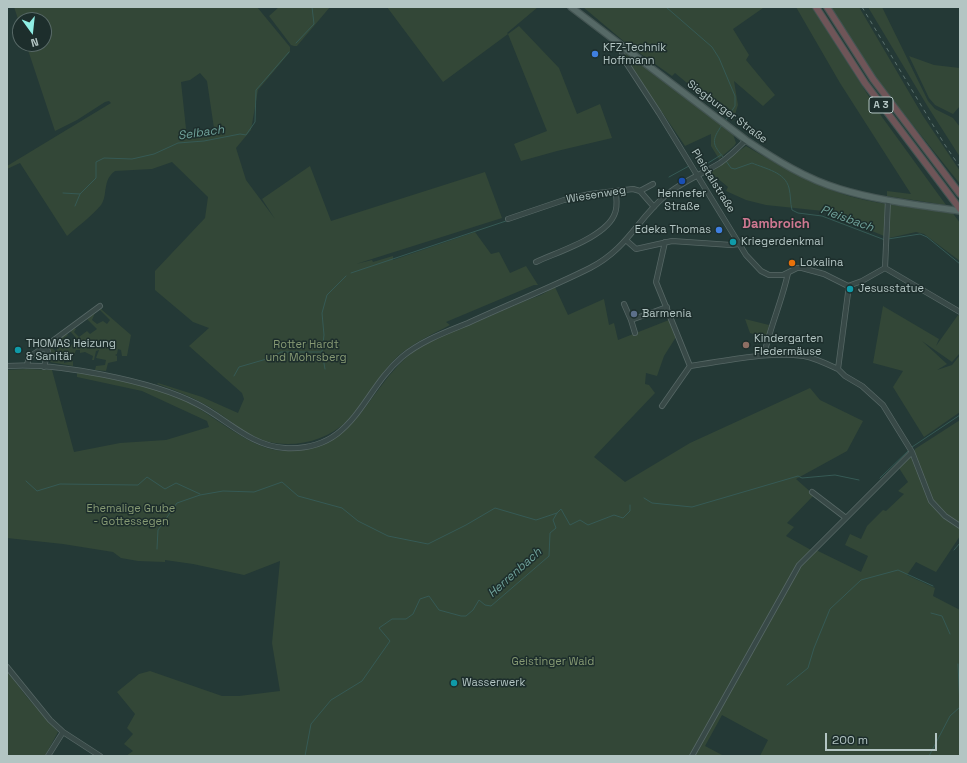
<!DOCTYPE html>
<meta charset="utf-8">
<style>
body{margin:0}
#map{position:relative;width:967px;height:763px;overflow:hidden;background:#243936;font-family:"Space Grotesk",sans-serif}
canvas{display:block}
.frame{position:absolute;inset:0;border:8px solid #b3c5c3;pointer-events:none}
.north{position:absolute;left:12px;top:12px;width:40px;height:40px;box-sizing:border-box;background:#1d2e2c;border:1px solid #596a68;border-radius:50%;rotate:165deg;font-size:11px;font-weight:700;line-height:16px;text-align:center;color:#b3c5c3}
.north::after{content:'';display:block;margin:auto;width:14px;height:18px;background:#8feee4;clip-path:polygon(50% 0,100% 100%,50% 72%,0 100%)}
.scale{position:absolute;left:825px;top:733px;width:112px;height:18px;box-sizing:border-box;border:2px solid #b3c5c3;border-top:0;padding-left:5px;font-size:12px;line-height:14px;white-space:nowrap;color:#b3c5c3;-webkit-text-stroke:3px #1d2e2c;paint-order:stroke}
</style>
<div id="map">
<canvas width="967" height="763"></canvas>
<div class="frame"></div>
<div class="north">N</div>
<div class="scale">200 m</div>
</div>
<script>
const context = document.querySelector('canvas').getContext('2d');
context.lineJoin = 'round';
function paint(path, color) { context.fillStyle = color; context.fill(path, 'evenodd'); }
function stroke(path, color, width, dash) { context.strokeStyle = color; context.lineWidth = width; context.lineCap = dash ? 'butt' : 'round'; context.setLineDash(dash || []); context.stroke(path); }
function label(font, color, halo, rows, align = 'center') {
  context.font = font + ' "Space Grotesk",sans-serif'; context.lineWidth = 3; context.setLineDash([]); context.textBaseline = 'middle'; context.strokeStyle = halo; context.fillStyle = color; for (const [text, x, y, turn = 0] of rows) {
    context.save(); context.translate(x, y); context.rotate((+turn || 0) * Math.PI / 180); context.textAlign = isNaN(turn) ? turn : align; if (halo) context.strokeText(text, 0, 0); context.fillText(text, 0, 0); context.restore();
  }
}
paint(new Path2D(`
 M14,7H257L290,47V52L258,90L251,130L236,148L246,180L275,219L262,199L310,166L331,221L485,172L502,218L356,264L372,260L373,262L393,256V260L475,232L491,254L499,252L510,273L526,266L538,285H534L446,322L450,325C433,334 413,343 398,356C378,375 366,401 347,421C327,441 293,449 265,441C254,437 243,431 233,424V423C206,403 189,395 157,384L158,383L202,397L238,413L244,399L242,393L189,346L209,328L193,322L155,290V271L205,218L208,197L172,162L152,169L115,171C102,180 108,196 101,205C92,216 78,226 67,236L20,163L7,169V166L111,103L109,101L105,102L77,120L55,131L26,44H44V20H20V25ZM200,73L207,81L215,135L200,138H187L181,82L190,80Z
 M279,7H330L297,46H294L291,45L269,16Z
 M387,7H538L507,33L508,34L519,26L559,68L577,114L600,104L612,138L557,151L521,161L514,144L547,131L508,34L443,82Z
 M583,7H762L763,8L733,29L749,55L746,60L775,95L763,106L734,81L738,105L733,121L675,73L672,76L627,44Z
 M796,7H812L882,117L946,205L887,196V191L911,194L840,83Z
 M829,7H859L923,116L960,171V184L880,84Z
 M868,7H882L928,101L935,109L953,118L960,127V157L928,107Z
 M624,50L733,134L736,143L734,146L719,159L711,146V134L685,146L622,53Z
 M909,56L934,65L960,68V106L953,114L935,105L929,98Z
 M746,146C776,163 804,181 837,192C873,205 913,207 952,212L960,223V261L924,234L916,232L889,238L823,211L766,205L746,200L726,191L728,187L710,172Z
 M555,287L568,315L604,299L609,325L614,323L618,340L669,320L676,337L664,356L657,376L646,373L645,384L649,385L655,393L594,457L625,482L690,443L810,388L820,400L863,421L847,451L796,479L814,495L787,523L794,527L786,536L811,550H816L861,572L868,556L845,545L850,534L861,539L867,526L883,510L886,511L904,494L898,491L908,482L899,468L914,453L915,449L960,420V536L936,572L916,562L907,575L935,588L933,596L960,610V756H760L768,740L722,715L705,746L724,756H126L133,751L124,744L133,734L127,728L135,714L117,692L139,674L150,671L222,696H239L280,691L272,643L280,561L244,575L193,564L165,560V562L138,561L121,558L113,552L63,544L7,538V370L26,369L52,370L74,452L120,443L166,440L209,427L207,421L142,391L77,377V373C111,378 158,387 188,402C213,416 249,446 275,450C287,452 299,451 311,448C362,434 373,383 412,353C430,340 452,332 472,324C495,314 518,303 541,295Z
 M883,306L939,339L936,346L958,315L960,316V353L952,362L922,341L947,364L937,370L952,365L960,355V412L924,437L893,387L903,371L873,363Z
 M99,309H101L131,335L127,356H122L121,350L118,349L117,354L115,355L117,356V361L108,363L106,371L95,370L96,366L105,365L106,360L96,358L99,350L96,351L94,360H92L93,356L85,352L80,353V350H76L74,355L64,356V363L73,361V366L50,362V345L55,351L63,345L58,339L66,333L68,335L62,340L66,344L69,343L71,345L78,340L70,331L74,328L76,329L74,332L79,337L87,331L90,334L97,329L87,319L95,313L92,320L97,324L103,321L107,324L110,320Z
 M745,319L769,325L766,338L750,333Z
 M7,671L26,696L58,732L45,756H7Z`), '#334737');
stroke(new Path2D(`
 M666,7L712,47L719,58L735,96V106L725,121
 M296,43L314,24L312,7
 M722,125C711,141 712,144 724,158
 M726,161L731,168L735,169L752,163C766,169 785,172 789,188C791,196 790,202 792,210L798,213L822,216L885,240
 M700,168L721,155
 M669,177L689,166
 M63,193L80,194L96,178V162L104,158L132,159L154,154L178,143L204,141L240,134L246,135L255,122L256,90L289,52
 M75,206L80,194
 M888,239L920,234L927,237L960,264
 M351,273L506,221
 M325,369L322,352L324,335L322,313L327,295L346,276
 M234,376L239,367L270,358L281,352H322
 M912,447L960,415
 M880,478L908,451
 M26,481L37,491L60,484L138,485L147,477L165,489L176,483L200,494
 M644,498L652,503L692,507L798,476L802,478L835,475L859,480
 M157,549L158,530L177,503L200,495L223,491L254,492L282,482L298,496L342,508L358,521L388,536L428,544L466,525L495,508L536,520L557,513
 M954,550L960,543
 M931,613L942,616L950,634
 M787,685L808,668L814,648L830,609L861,580L898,570L933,586
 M305,756L311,724L331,700L362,681L390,641L379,628L392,619H406L413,614L420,599L429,596L439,610L461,616H466L473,610L479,600L485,605L491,606L549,556L550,533L556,528L553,520L557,513L561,509L570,525L580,520L588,525L614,515L623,518L630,511V505
 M929,756L950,716L960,707L958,664`), '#365a55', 1);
const minor = new Path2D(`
 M621,46L623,58L659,113L746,255L761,271L769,275H783L797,268H802L824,274L848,286L862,281L885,268
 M640,191L653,184
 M508,219L564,200L590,194L633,189L640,191L654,207
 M627,241L636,249L672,241L731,245L739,244
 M665,242L656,282L690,366
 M536,262C557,252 607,237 615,213C618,206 616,198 616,191
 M885,268L960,312
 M885,268L888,200
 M624,304L631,320
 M635,333L631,320L667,307
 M43,348L100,306
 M764,355C770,327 782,301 788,273
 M27,365L29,357L43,348L48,351L44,367
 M7,366C56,362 153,381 197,404C227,419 250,446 285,448C354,452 361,392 402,357C421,341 446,332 468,323C509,304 550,288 590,268C627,249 636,221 665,196C681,182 702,174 720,163C730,156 738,148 746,140
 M662,406L690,366C727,361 766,351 804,356C815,358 827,364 838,369
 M912,452L931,501L945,516L960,526
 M812,492L846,518
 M7,667L50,720L63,732L100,756
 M48,756L63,732
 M692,756L799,565L912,452L883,405L862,386L845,376L838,369L848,293V286`);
const major = new Path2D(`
 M571,7L746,140C776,160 806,179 840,189C879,201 920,205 960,211`);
const highway = new Path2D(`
 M816,7L865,83L960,209
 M827,7L873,79L960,194`);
stroke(minor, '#566765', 6);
stroke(major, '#445553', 8);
stroke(highway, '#435452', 8);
stroke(minor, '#384947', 4.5);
stroke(major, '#566966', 5.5);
stroke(highway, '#6f5558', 6);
stroke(new Path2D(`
 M862,7L945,145L960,167`), '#5c726f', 1, [4, 4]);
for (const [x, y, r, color] of [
 [595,54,4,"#3f7fe0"],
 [682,181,4,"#1a4fb4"],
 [719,230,4,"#3f7fe0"],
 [733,242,4,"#0f9aa8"],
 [792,263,4,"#e8710a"],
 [850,289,4,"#0f9aa8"],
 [634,314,4,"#5c6f8a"],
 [746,345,4,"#8d6e63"],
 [18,350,4,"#0f9aa8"],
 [454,683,4,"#0f9aa8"]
]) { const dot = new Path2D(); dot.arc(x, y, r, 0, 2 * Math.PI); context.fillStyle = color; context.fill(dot); stroke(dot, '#1d2e2c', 1.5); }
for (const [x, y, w] of [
 [881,105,24]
]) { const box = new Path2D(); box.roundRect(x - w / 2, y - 8, w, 16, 3); context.fillStyle = '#1d2e2c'; context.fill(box); stroke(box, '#b3c5c3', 1); }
label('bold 10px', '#b3c5c3', null, [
 ["A 3",881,105]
]);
label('11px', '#b3c5c3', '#1d2e2c', [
 ["KFZ-Technik",603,48],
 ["Hoffmann",603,61],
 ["Hennefer",682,194,"center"],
 ["Straße",682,207,"center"],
 ["Edeka Thomas",711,230,"right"],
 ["Kriegerdenkmal",741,242],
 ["Lokalina",800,263],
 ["Jesusstatue",858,289],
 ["Barmenia",642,314],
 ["Kindergarten",754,339],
 ["Fledermäuse",754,352],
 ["THOMAS Heizung",26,344],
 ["& Sanitär",26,357],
 ["Wasserwerk",462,683]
], 'left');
label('11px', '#b3c5c3', '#1d2e2c', [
 ["Siegburger Straße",727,112,37],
 ["Pleistalstraße",713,181,58],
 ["Wiesenweg",596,195,-9]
]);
label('11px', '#869973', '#1d2e2c', [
 ["Rotter Hardt",306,345],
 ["und Mohrsberg",306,358],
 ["Ehemalige Grube",131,509],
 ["- Gottessegen",131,522],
 ["Geistinger Wald",553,662]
]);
label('italic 12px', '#6fa199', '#1d2e2c', [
 ["Selbach",201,133,-8],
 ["Pleisbach",847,219,20],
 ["Herrenbach",515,573,-42]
]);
label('bold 13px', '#cf7891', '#1d2e2c', [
 ["Dambroich",776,224]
]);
</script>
